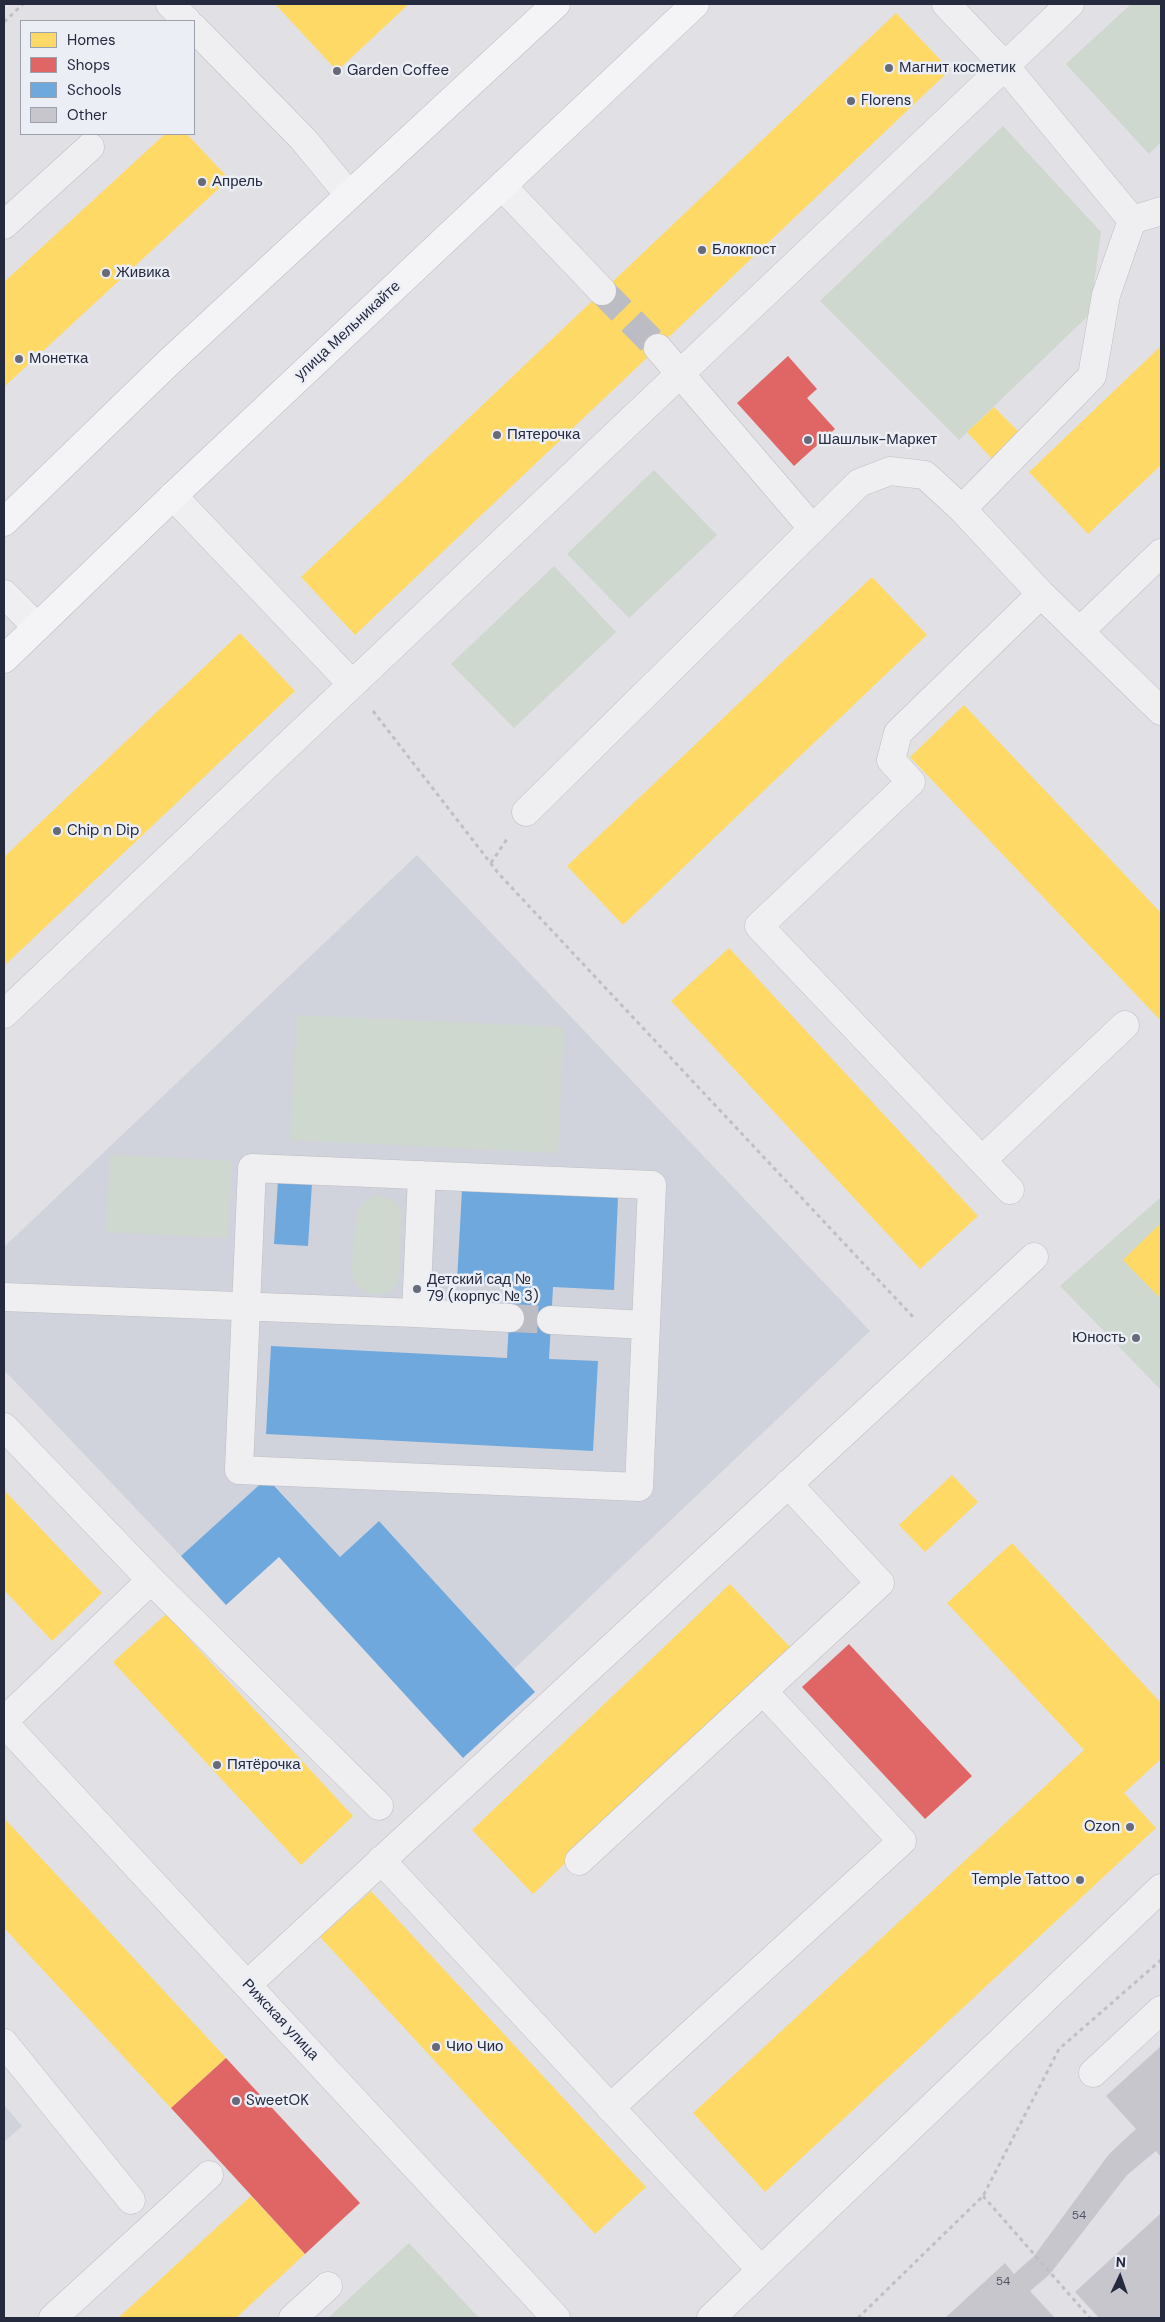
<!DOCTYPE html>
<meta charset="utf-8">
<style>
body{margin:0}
#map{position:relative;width:1165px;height:2322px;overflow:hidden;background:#e0e0e5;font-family:"DM Sans",sans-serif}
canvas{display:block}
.frame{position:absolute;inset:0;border:5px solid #252a3f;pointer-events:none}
.legend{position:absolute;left:20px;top:20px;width:175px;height:115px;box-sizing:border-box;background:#eceef5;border:1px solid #9ca0ac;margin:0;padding:6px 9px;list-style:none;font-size:15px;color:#252a3f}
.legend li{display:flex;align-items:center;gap:10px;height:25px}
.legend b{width:25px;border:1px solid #9ca0ac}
.north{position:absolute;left:1095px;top:2252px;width:50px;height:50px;-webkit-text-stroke:4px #eceef5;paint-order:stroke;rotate:3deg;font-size:14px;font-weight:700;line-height:20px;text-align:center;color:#252a3f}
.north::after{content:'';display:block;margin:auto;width:18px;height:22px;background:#252a3f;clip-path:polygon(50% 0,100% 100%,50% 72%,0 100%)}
</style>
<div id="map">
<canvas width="1165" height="2322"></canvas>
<div class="frame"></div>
<ul class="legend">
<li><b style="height:14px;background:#ffd966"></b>Homes</li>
<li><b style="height:14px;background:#e06666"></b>Shops</li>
<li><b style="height:14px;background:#6fa8dc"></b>Schools</li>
<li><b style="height:14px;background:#c6c6cc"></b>Other</li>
</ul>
<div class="north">N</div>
</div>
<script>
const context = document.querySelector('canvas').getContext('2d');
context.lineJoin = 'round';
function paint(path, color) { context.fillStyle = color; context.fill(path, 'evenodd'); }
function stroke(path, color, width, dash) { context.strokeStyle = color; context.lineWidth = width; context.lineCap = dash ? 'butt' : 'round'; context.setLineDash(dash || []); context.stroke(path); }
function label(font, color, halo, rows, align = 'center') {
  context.font = font + ' "DM Sans",sans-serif'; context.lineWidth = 5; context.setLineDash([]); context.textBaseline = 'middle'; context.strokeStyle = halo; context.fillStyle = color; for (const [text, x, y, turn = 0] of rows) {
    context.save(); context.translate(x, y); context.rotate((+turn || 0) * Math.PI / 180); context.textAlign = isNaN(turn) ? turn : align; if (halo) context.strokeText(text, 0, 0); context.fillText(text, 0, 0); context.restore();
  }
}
paint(new Path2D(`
 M417,855L870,1331L514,1669L379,1521L340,1557L268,1478L181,1556L4,1370V1247Z
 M4,2105L22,2126L4,2142Z`), '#d0d3dc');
paint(new Path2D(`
 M1131,4H1161V142L1149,154L1066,64Z
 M1003,126L1101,232L1090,314L959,440L820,301Z
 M654,470L717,535L629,618L567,554Z
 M554,566L616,632L514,728L451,664Z
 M296,1015L564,1027L558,1153L290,1140Z
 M110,1155L232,1161L228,1238L106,1232Z
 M373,1196C387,1196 394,1198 402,1211L398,1282C392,1291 387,1295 376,1294C365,1294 355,1288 353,1277C350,1266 356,1225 357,1211L362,1204Z
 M1161,1197V1390L1060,1286Z
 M409,2243L479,2318H328Z`), '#ced8cf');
paint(new Path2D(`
 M275,4H409L337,71Z
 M896,13L950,70L355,635L301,577Z
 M165,134H187L229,179L4,387V282Z
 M1161,346V465L1088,534L1029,472Z
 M994,407L1023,436L995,462L967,432Z
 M872,577L927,635L623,925L567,866Z
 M240,633L295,691L4,966V857Z
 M964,705L1161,913V1021L910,757Z
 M729,948L978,1216L920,1269L671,1001Z
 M1161,1223V1299L1123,1260Z
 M952,1475L978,1502L925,1552L899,1525Z
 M4,1490L102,1593L52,1641L4,1590Z
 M1012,1543L1161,1703V1759L1124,1793L1156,1828L765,2192L693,2113L1084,1750L947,1603Z
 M730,1584L791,1648L533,1894L472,1830Z
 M166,1614L353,1816L301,1865L113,1662Z
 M4,1818L226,2058L171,2108L4,1928Z
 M371,1891L646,2187L595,2234L320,1937Z
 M251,2196L305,2254L236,2318H118Z`), '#ffd966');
paint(new Path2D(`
 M788,356L817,389L807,398L835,429L794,466L737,403Z
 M849,1644L972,1776L925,1819L802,1687Z
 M226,2058L360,2203L305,2254L171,2108Z`), '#e06666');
paint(new Path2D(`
 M278,1181L312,1183L308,1246L274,1244Z
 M462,1190L618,1197L614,1290L553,1287L549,1359L598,1361L593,1451L266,1434L271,1346L507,1358L511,1284L457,1281Z
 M267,1478L340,1557L379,1521L535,1692L463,1758L279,1557L226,1605L181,1556Z`), '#6fa8dc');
paint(new Path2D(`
 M1161,2046V2157L1156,2151L1127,2175L1050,2274L1030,2291L1055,2318H945L1005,2263L1014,2274L1034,2256L1109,2154L1136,2129L1106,2096Z
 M1161,2213V2318H1099L1075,2292Z`), '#c6c6cc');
stroke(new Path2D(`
 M602,291L658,348
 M510,1318L551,1320`), '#bbbcc4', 28, [28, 14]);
const minor = new Path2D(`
 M170,4L187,21
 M946,4L1005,66L1070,4
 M194,28L303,139L349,195
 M502,186L602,291
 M1132,220L1161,211
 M4,225L90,147
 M658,348L813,529
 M173,496L352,684
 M4,594L37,627
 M1080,631L1161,553
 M526,812L859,483L890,471L925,475L962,509
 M4,1014L1005,66L1132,220L1106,295L1092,376L962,509L1041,594L1161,711
 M982,1160L1125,1025
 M252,1168L652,1185L639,1487L239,1470Z
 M1010,1190L759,926L911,782L891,760L898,733L1041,594
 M4,1297L416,1313L422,1175
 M416,1313L510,1318
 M551,1320L646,1325
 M4,1427L151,1580L4,1721
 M151,1580L379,1806
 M4,1723L556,2318
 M381,1860L761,2270
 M579,1861L880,1583L788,1484
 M247,1985L1034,1257
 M4,2043L131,2200
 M1093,2073L1161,2010
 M610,2108L902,1841L763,1691
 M53,2318L209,2175
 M293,2318L328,2286
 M711,2318L1161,1888`);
const major = new Path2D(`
 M4,522L168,363L556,4
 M4,659L173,496L695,4`);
stroke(minor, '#bebec3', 29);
stroke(major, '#bbbdc3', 29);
stroke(new Path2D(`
 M4,22L23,4
 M373,711L499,874L915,1319
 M491,863L507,839
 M983,2196L1090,2318
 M858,2318L983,2196L1059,2049L1161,1960`), '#bfbfc5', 3, [4, 4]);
stroke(minor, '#efeff2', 28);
stroke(major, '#f4f4f6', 28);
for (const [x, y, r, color] of [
 [889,68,5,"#666a79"],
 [337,71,5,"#666a79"],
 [851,101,5,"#666a79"],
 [202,182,5,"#666a79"],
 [702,250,5,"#666a79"],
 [106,273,5,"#666a79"],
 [19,359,5,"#666a79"],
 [497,435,5,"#666a79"],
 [808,440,5,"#666a79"],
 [57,831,5,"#666a79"],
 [417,1289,5,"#666a79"],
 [1136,1338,5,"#666a79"],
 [217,1765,5,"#666a79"],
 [1130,1827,5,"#666a79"],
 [1080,1880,5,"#666a79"],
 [436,2047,5,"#666a79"],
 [236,2101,5,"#666a79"]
]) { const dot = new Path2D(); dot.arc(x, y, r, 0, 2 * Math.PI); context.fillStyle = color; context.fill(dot); stroke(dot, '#eceef5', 2); }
label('12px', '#4f5364', null, [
 ["54",1079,2216],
 ["54",1003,2282]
]);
label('15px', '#252a3f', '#eceef5', [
 ["Магнит косметик",899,68],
 ["Garden Coffee",347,71],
 ["Florens",861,101],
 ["Апрель",212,182],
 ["Блокпост",712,250],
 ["Живика",116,273],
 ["Монетка",29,359],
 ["Пятерочка",507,435],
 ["Шашлык-Маркет",818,440],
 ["Chip n Dip",67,831],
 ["Детский сад №",427,1280],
 ["79 (корпус № 3)",427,1297],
 ["Юность",1126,1338,"right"],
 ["Пятёрочка",227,1765],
 ["Ozon",1120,1827,"right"],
 ["Temple Tattoo",1070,1880,"right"],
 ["Чио Чио",446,2047],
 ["SweetOK",246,2101]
], 'left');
label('15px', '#252a3f', '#eceef5', [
 ["улица Мельникайте",348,331,-43],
 ["Рижская улица",280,2020,47]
]);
</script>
